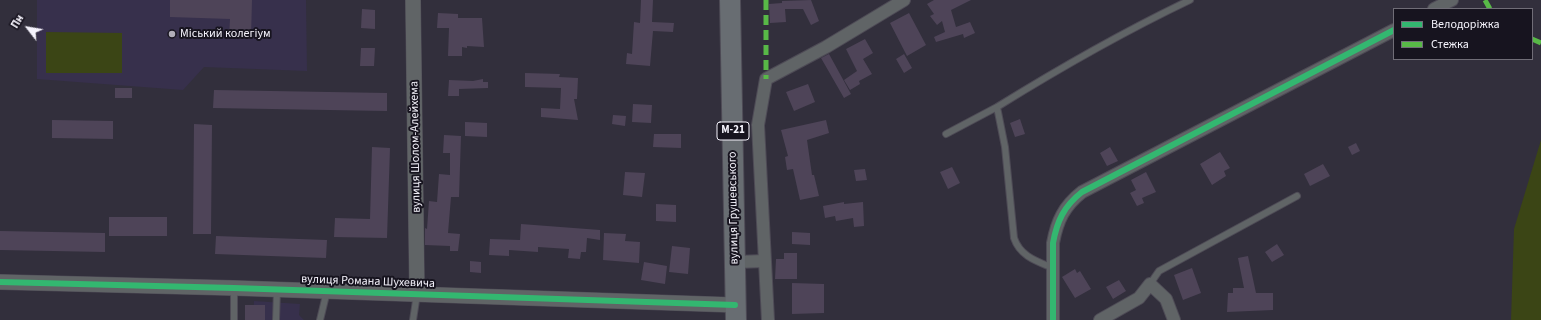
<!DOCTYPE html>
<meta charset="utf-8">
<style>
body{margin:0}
#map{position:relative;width:1541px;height:320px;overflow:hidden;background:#322f3c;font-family:"Source Sans 3",sans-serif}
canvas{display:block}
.legend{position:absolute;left:1393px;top:8px;width:140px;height:52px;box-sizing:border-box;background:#17141f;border:1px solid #706d77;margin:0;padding:5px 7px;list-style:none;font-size:12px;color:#f5f3fc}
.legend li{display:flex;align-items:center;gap:8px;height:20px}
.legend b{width:20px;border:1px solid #706d77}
.north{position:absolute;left:8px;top:8px;width:40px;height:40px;-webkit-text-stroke:3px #17141f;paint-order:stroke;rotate:301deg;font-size:11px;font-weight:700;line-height:16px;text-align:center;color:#f5f3fc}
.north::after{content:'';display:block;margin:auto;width:14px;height:18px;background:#f5f3fc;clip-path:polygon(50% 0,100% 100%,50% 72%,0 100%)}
</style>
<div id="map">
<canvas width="1541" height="320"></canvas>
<ul class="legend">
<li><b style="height:5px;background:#33b770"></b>Велодоріжка</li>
<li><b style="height:5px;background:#58b947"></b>Стежка</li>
</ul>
<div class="north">Пн</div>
</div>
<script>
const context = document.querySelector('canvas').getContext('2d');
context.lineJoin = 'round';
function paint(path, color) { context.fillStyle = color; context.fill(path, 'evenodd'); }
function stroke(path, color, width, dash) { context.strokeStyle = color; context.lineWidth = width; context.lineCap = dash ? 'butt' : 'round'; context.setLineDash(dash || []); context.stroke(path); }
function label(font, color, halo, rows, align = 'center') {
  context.font = font + ' "Source Sans 3",sans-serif'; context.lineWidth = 4; context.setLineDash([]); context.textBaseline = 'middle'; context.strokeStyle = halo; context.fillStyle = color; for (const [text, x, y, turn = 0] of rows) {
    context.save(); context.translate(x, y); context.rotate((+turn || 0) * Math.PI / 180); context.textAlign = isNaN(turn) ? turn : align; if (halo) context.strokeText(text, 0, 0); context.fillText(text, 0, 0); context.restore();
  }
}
paint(new Path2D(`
 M37,0H306L307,71L204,67L183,90L37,79Z
 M254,301L300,304L299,315L304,320H253Z`), '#37304c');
paint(new Path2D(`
 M46,32L122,33V73H46Z
 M1541,140V320H1511L1514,229Z`), '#3b4515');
paint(new Path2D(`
 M170,0H252L251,37H229L230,19L170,17Z
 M641,0H653L652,22L674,23L673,32L653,31L650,66L626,64L627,53L632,54L634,22L640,23Z
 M811,0L819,21L811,25L803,9H785L786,22L770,23L769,4L782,3V1Z
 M934,0H971L951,10L956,27L970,22L975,33L964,38L963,34L936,42L934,37L945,32L942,21L937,25L930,16L934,14L927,4Z
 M362,9L375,10V29L361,28Z
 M438,13L458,14V18H482L484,47L467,46V48L462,47V56H448L449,28H437Z
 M909,13L926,45L907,56L890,23Z
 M865,39L873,53L863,59L872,74L859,81L860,84L850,90L844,80L857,71L846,49Z
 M361,48H375L374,66H360Z
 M829,54L851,94L844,98L821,58Z
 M904,54L912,68L904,73L896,59Z
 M525,73L560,74L559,77L578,78L577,99H574L578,120L541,117V108L560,109L561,88L525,87Z
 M483,79V82H488V88L459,89V96H448L449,80L473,81Z
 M808,84L815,102L794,111L786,92Z
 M115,88H132V98H115Z
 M214,90L387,93V111L213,108Z
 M633,104L652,105L651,123L632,122Z
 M613,115L626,116L625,126L612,124Z
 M1020,119L1025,134L1015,137L1010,123Z
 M52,120L113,121V139L52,138Z
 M826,120L829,133L807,140L812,175H814L819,196L800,200L793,169L787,170L785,157L788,156L781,130Z
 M465,122L487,123V137L465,136Z
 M194,124L212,125L211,234H193Z
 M654,134H681V148L653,147Z
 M444,135L461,136L459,197H451L448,233L460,234L458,251H450V246L425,245V228L427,229L429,201L437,202L439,174L450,175V153H443Z
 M1356,143L1360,151L1352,155L1348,147Z
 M372,147L390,148L387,238L334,237L335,218L370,219Z
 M1110,147L1118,161L1107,166L1100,153Z
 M1220,152L1230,168L1224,171L1226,176L1212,185L1200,164Z
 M1323,164L1330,176L1310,186L1304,174Z
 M952,167L960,183L948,189L940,172Z
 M865,169L867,180L856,181L854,170Z
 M625,172L645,173L642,197L623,195Z
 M1146,172L1156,192L1142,198L1144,203L1137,206L1130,193L1136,190L1131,180Z
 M844,202V204L863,202L864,226L854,227L853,218L836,221L835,216L825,218L823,206Z
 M656,204L676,205V222L656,221Z
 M109,217H167V236H109Z
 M521,224L600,230V240L587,238L586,252H581L580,259L568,258L569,249L538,247V252L509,250V256L489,255L490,239L520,240Z
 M0,231L105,233V252L0,250Z
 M792,232L810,233V245L792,244Z
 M604,233L626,234L625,241L640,242L639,263L603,260Z
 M216,236L327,240L326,258L215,254Z
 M1277,244L1284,255L1272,262L1265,252Z
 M672,246L690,248L688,274L669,272Z
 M784,253H797V279H775L776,259H784Z
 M1248,256L1256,293H1273V310L1227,312L1228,293H1233V288H1244L1238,258Z
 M470,261L481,262V273L470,272Z
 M644,262L667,266L665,284L641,280Z
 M1192,268L1201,293L1183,300L1174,275Z
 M1075,269L1077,273L1080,271L1091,289L1075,298L1062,277Z
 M1119,280L1126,291L1113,299L1106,287Z
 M792,283L824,284V313L792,314Z
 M245,305H265V320H245Z`), '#4e4458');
const service = new Path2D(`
 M997,107C1060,68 1123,32 1190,0
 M946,134L997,107L1005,147L1014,238C1020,256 1036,261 1053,268
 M1150,284L1159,271L1297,196
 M234,320V288
 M276,320L277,290
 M320,320L327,291
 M413,320L417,294`);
const minor = new Path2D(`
 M1434,9L1452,0
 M736,262L765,261
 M768,320L758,125L766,79L826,47L904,0
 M1053,320V243C1057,221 1064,206 1082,192L1394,30
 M1100,320L1139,298L1150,284L1166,299L1174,320`);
const tertiary = new Path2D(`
 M413,0L417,294
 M0,282L234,288L735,305`);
const trunk = new Path2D(`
 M730,0L736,320`);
stroke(service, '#4e4b56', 8);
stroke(minor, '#4e4b56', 14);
stroke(tertiary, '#4e4b56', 16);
stroke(trunk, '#4e4b56', 22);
stroke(service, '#606466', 6);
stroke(minor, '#606466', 12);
stroke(tertiary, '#606466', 15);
stroke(trunk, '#686d72', 20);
stroke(new Path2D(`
 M766,0V79
 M1485,0L1490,9
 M1532,39L1541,43`), '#58b947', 5, [10, 5]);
stroke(new Path2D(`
 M0,282L234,288L735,305
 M1053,320V243C1057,221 1064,206 1082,192L1394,30`), '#33b770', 6);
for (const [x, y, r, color] of [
 [172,34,4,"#b1aeb9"]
]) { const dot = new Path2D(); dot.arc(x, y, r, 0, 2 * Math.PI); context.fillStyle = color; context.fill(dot); stroke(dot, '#17141f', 1.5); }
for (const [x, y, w] of [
 [733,131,32]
]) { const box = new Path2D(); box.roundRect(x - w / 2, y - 9, w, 18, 3); context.fillStyle = '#17141f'; context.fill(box); stroke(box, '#f5f3fc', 1); }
label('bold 11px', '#f5f3fc', null, [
 ["М-21",733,131]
]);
label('12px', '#f5f3fc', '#17141f', [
 ["Міський колегіум",180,34]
], 'left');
label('12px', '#f5f3fc', '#17141f', [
 ["вулиця Шолом-Алейхема",416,147,-91],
 ["вулиця Грушевського",734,208,-91],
 ["вулиця Романа Шухевича",368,282,2]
]);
</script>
